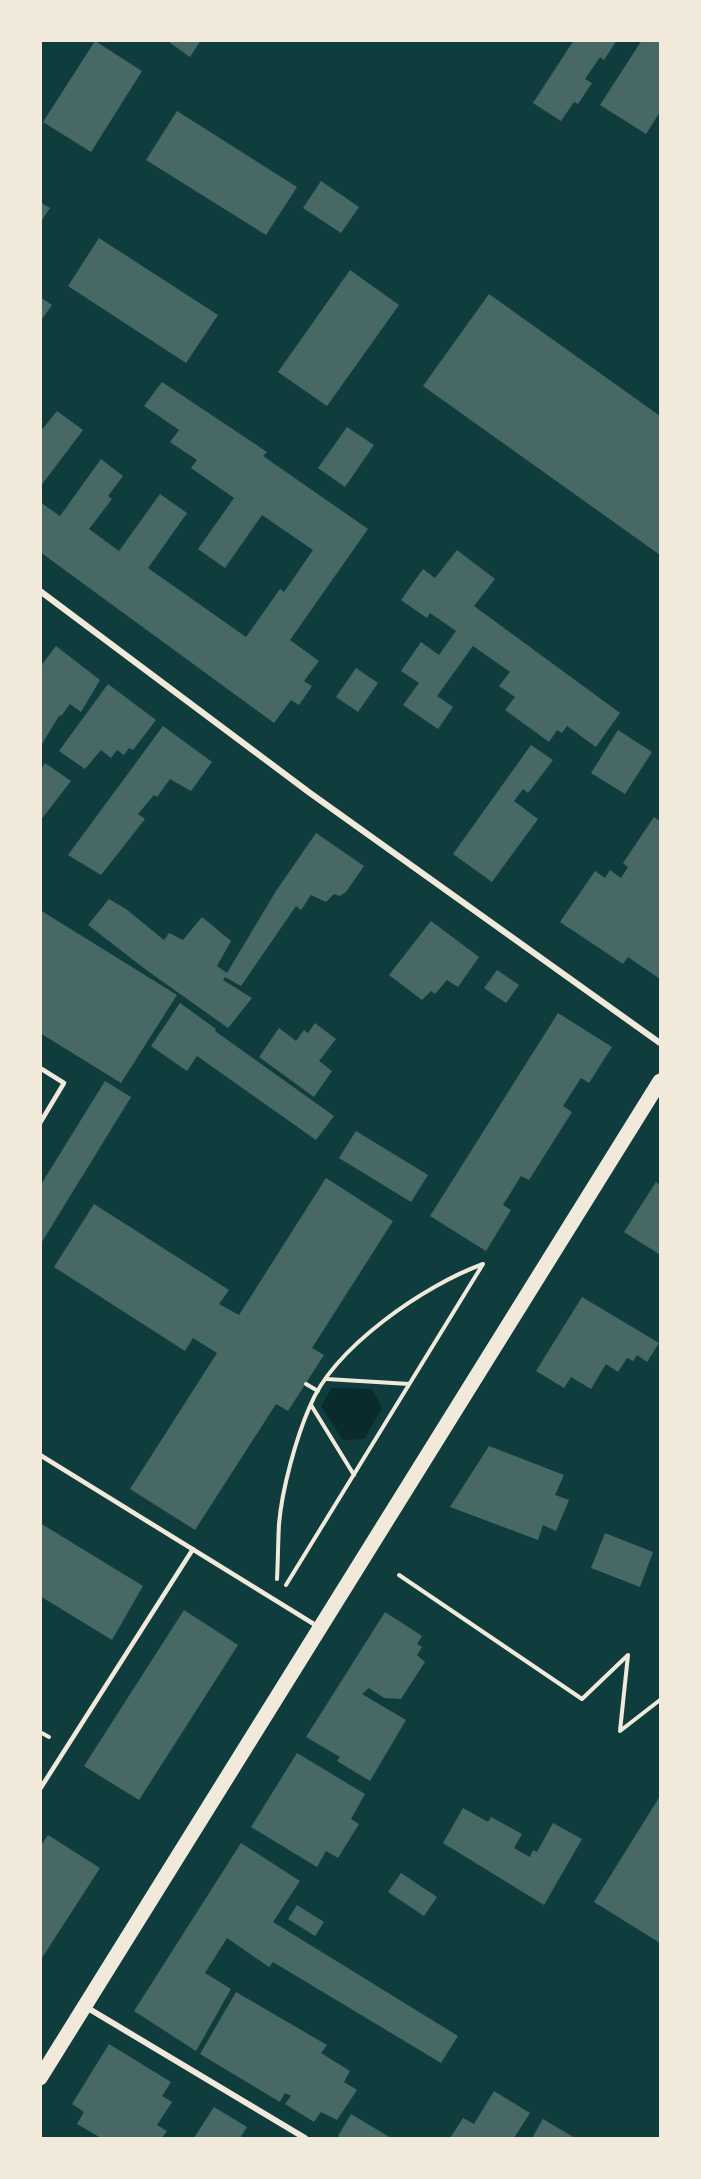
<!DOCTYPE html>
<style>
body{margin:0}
#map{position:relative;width:701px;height:2179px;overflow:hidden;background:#0f3d3e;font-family:"Varela Round",sans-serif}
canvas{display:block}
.frame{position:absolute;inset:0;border:42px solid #f1e9da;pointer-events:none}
</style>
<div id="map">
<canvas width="701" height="2179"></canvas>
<div class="frame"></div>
</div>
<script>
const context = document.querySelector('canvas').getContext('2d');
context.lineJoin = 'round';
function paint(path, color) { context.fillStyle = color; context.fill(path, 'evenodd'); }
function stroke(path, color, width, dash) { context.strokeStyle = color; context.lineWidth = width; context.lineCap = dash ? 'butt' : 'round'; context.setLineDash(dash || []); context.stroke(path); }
paint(new Path2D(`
 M332,1388L372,1389L382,1408L364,1439L343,1440L321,1406Z`), '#0a2a2b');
paint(new Path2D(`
 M166,40H201L190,57Z
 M574,40H617L604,60L600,57L585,79L592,83L578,104L574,102L561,121L533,103Z
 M642,40H660V112L646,134L600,105Z
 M95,41L142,71L91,152L43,122Z
 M177,111L297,187L266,235L146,160Z
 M321,181L359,207L341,233L303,208Z
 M40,202L50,208L40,223Z
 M99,238L218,315L186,363L68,286Z
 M350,270L399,305L327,406L278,372Z
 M489,294L660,416V555L423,386Z
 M40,297L52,305L40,322Z
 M162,382L267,452L263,456L368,529L290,640L319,661L304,681L312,686L299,705L291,700L274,723L40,552V502L60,516L101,459L123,476L108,496L112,499L89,529L119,551L160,494L187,513L148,568L246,637L280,589L284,592L313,550L262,515L225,568L198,549L234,498L191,468L197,460L170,442L179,430L144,406Z
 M57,411L83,430L40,487V432Z
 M347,427L374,445L345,487L318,468Z
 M457,550L495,579L474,606L620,713L596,747L567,726L562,733L557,730L549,742L505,710L515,697L499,686L510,672L473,646L437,696L453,707L438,729L403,705L419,683L401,671L421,642L439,655L456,631L430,613L427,618L401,600L423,569L435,578Z
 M56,646L100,680L81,712L70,704L62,715L59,716L40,747V667Z
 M356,668L378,683L358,712L336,697Z
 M108,684L156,720L133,750L129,748L124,755L117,750L111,758L101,750L85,769L59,751Z
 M163,726L212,762L191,791L170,779L157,797L154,795L138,814L145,819L101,875L68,855Z
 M618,730L652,752L625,794L591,773Z
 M531,745L553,760L528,793L523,789L514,801L538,819L492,882L453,854Z
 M45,763L71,781L40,821V770Z
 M654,817L660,821V979L628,957L623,964L560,922L595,871L605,878L610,870L621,878L628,867L623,863Z
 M316,833L364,866L346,892L340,896L334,894L326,902L311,895L301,910L296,906L241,986L225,977L223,980L252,998L228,1028L145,969L88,925L109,899L126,909L164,940L169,933L183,940L202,917L231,941L217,966L227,973L276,891Z
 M40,910L177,995L121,1083L40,1033Z
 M431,921L479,957L458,987L447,980L435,994L431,991L422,1000L389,975Z
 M497,970L519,985L506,1003L484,988Z
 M180,1003L216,1029L215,1031L334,1116L316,1140L197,1056L187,1071L151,1046Z
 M558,1013L612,1047L589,1083L581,1078L563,1106L572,1112L529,1180L521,1176L503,1205L511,1210L486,1251L430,1216Z
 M315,1023L336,1039L319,1061L332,1071L314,1097L259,1057L279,1028L296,1041L304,1030L308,1033Z
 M105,1081L131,1097L40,1245V1186Z
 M356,1131L428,1175L411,1202L339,1158Z
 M326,1178L393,1221L312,1348L324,1355L288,1411L276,1404L195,1530L130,1489L217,1353L193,1338L185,1351L54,1267L94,1204L229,1290L219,1304L239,1315Z
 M656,1182L660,1185V1251L659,1254L624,1232Z
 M582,1297L659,1343L647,1362L637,1355L633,1361L627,1358L618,1372L606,1364L591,1389L571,1377L564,1388L536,1371Z
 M489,1446L564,1475L555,1495L569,1500L556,1531L543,1525L538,1540L450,1507Z
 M40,1523L143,1586L112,1640L40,1596Z
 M605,1533L653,1552L640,1587L591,1568Z
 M184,1610L238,1645L139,1800L84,1766Z
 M385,1612L422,1636L417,1644L422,1647L417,1655L425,1662L401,1699L384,1698L369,1688L362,1694L406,1720L370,1781L337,1761L340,1757L306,1737Z
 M297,1753L365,1794L351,1819L359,1824L338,1858L326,1851L317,1867L251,1827Z
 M660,1796V1943L594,1902Z
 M463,1808L488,1822L491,1817L522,1834L514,1848L530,1857L533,1850L537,1852L553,1823L582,1839L544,1905L443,1843Z
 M48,1835L100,1868L40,1961V1847Z
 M241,1843L300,1881L273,1922L458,2036L441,2063L273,1962L269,1967L227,1938L205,1973L231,1989L196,2051L134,2011Z
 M401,1873L437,1897L424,1916L388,1892Z
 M297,1905L324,1922L315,1936L288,1919Z
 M236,1992L327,2045L321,2053L350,2071L344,2082L357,2090L337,2120L321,2112L314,2122L285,2104L291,2096L285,2093L280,2102L200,2054Z
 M109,2044L171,2082L162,2096L172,2102L157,2125L167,2131L162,2138H101L77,2124L84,2112L72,2104Z
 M494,2091L530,2113L514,2138H450L463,2118L474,2124Z
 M214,2107L247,2127L240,2138H194Z
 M351,2114L391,2138H342L338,2136Z
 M543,2119L575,2138H532Z`), '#486865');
stroke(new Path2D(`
 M327,1379L409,1384
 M306,1384L318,1391
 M311,1405L354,1475
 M399,1575L582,1699L628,1655L620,1731L660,1700
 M277,1579C278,1561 278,1542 279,1524C282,1489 296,1438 310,1406C334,1347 425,1285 483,1264
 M286,1585L483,1264
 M40,1732L49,1737`), '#f1e9da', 4);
stroke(new Path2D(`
 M40,1068L64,1083L40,1123
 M40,1455L317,1626
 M40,1789L193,1549`), '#f1e9da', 4.5);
stroke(new Path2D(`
 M40,591L310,793L660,1043
 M86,2007L305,2138`), '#f1e9da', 6);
stroke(new Path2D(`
 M40,2078L660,1081`), '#f1e9da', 15);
</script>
